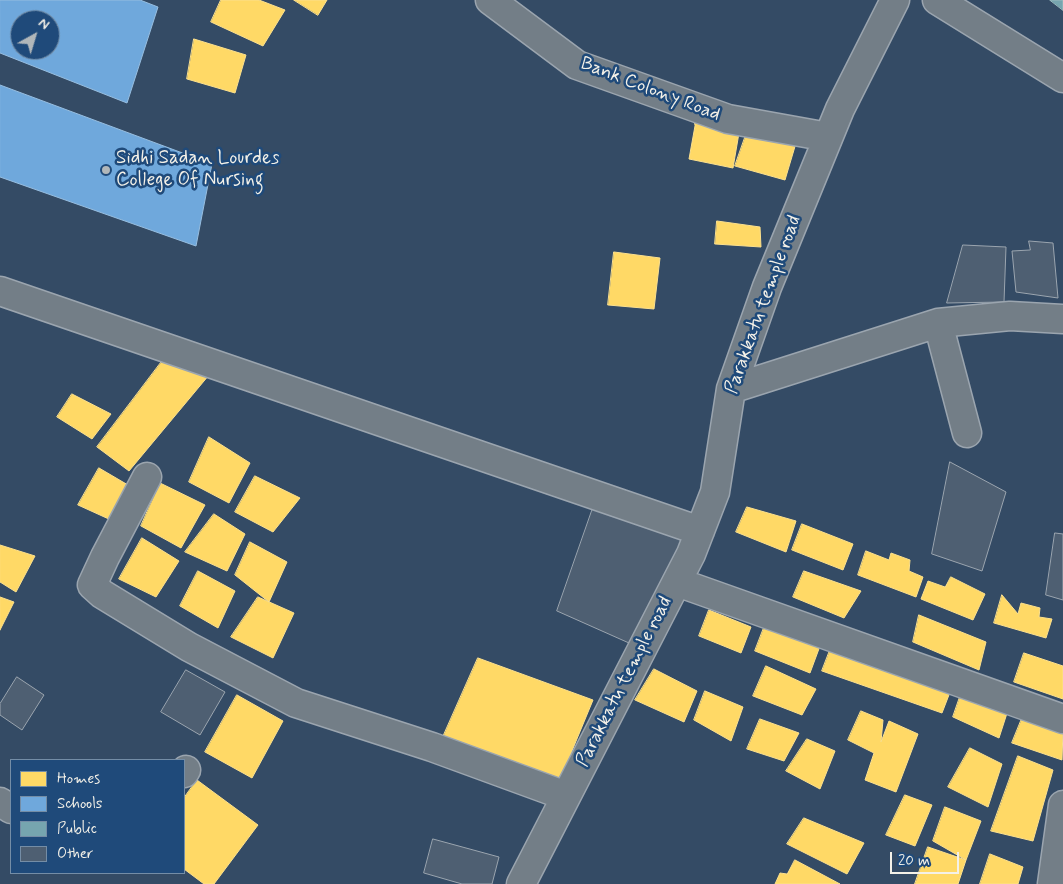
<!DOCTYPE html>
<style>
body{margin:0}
#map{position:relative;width:1063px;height:884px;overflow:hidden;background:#344b65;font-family:Mynerve,sans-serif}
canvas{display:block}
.legend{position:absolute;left:10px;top:759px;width:175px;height:115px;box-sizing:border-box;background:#1f4a7a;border:1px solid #748da6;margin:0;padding:6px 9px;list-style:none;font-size:15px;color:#f4f1e8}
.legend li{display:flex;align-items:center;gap:10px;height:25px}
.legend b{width:25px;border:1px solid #748da6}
.north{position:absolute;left:10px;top:10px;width:50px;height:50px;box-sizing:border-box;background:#1f4a7a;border:1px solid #748da6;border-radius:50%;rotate:39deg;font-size:14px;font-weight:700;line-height:20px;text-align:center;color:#f4f1e8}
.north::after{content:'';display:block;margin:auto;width:18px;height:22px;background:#b1b7ba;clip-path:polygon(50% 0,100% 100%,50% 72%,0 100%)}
.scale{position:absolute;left:890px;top:852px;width:69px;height:22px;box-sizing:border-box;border:2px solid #f4f1e8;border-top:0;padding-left:6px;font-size:15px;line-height:18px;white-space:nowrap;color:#f4f1e8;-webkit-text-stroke:4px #1f4a7a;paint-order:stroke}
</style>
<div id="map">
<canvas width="1063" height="884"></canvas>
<ul class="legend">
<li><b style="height:14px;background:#ffd966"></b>Homes</li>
<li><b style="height:14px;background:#6fa8dc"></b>Schools</li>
<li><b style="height:14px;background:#76a5af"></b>Public</li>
<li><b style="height:14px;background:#4e5f72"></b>Other</li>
</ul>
<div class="north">N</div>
<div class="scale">20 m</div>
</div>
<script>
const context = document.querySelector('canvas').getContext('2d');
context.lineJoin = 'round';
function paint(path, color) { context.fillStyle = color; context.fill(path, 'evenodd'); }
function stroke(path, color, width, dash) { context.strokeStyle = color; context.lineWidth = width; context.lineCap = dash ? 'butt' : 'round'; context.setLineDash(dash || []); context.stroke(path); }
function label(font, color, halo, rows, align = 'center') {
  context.font = font + ' Mynerve,sans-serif'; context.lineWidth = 5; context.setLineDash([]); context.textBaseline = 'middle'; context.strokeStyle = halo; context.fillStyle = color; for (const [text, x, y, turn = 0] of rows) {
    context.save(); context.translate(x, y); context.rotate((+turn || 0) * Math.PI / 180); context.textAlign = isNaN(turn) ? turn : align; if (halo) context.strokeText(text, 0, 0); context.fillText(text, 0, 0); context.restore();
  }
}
const homes = new Path2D(`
 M221,0H259L285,10L263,46L211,22Z
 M294,0H327L318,15Z
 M194,39L246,55L235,93L187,79Z
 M694,118L740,127L733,168L689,159L695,126Z
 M747,132L796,143L785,180L735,166Z
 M717,221L760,227L761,247L715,244Z
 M614,252L660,258L654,309L608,305Z
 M166,356L209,375L129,471L97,447Z
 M72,394L111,414L92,439L57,417Z
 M209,437L250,463L229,503L189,482Z
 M99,468L128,485L111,520L78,505Z
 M255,476L300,498L273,532L235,512Z
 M160,483L205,505L181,548L141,526Z
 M747,507L796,521L786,552L736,532Z
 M214,514L245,534L227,571L185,552Z
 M802,524L853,544L843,570L792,550Z
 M142,538L179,561L156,597L119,579Z
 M250,542L287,562L269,602L235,575Z
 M0,545L35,556L16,592L0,582Z
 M866,551L889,560L891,553L910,560L909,571L923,577L916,597L858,575Z
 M198,571L235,591L218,628L180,606Z
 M804,571L861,591L844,618L793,597Z
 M951,577L985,594L973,620L921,599L928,581L945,587Z
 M1002,595L1018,614L1021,603L1040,608L1039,617L1052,619L1046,638L994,623Z
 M0,597L14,602L0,630Z
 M258,597L294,613L273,658L231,637Z
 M709,610L751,627L741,653L699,636Z
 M919,615L986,642L979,670L913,642Z
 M765,625L820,646L810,673L755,651Z
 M832,645L952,687L942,713L822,671Z
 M1024,653L1063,666V699L1014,682Z
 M478,658L593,700L560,780L443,737Z
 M766,666L816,689L802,715L753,696Z
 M654,669L697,691L684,722L635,700Z
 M705,691L743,707L731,741L694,720Z
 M961,694L1009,707L999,738L953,717Z
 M237,695L283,721L252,778L205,752Z
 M861,711L883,720L881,742L889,721L918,734L896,792L865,780L874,753L848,740Z
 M1023,716L1063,728L1062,760L1012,743Z
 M760,719L799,733L784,761L747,749Z
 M807,739L835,751L820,789L786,771Z
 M970,748L1002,764L988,807L948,787Z
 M1018,756L1053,770L1033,841L991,831Z
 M197,780L258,825L214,884H204L184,869V798Z
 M905,795L932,805L915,846L886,835Z
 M945,807L981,821L966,860L933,841Z
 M804,818L864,843L847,874L787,844Z
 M928,847L966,860L958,884H915Z
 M990,854L1023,867L1018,884H980Z
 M795,860L840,884H775L780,873L787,874Z`);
paint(homes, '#ffd966');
stroke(homes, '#fce08d', 1);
const schools = new Path2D(`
 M0,0H140L158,7L127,103L0,53ZM20,20H50V50H20Z
 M0,85L212,164L196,246L0,177Z`);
paint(schools, '#6fa8dc');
stroke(schools, '#97bee0', 1);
const public = new Path2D(`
 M1050,0H1063V10Z`);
paint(public, '#76a5af');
stroke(public, '#9cbcc0', 1);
const building = new Path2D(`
 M1029,241L1053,243L1058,298L1016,292L1012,251L1030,250Z
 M963,245L1006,247L1004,302L947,303Z
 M950,462L1006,492L982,571L932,554Z
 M594,505L690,541L638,647L557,611Z
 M1055,533L1063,534V600L1046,595Z
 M186,670L225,692L200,735L161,712Z
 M17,677L44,695L22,730L0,715V704Z
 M433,839L499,857L492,884H462L424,873Z`);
paint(building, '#4e5f72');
stroke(building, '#9ba5af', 1);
const minor = new Path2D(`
 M490,0L577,65L728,119L828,137
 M937,0L1063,78
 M0,291L700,531
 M938,323L967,433
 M731,389L938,323L1010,316L1063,319
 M147,477L105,557L92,585L102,594L189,647L296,703L432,747L566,796
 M677,582L1063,719
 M184,773L186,770
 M0,802L11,809
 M521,884L691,554L715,492L731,389L767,287L840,109L895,0
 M1052,884L1063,805`);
stroke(minor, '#9ba5af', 31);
stroke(minor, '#737e87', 28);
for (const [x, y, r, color] of [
 [106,170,5,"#b1b7ba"]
]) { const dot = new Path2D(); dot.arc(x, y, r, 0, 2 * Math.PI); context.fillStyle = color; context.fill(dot); stroke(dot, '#1f4a7a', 2); }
label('19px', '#f4f1e8', '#1f4a7a', [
 ["Bank Colony Road",650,90,21],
 ["Parakkatu temple road",764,305,-70],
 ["Parakkatu temple road",625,682,-63]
]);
label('19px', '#f4f1e8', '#1f4a7a', [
 ["Sidhi Sadan Lourdes",116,159],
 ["College Of Nursing",116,181]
], 'left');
</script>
